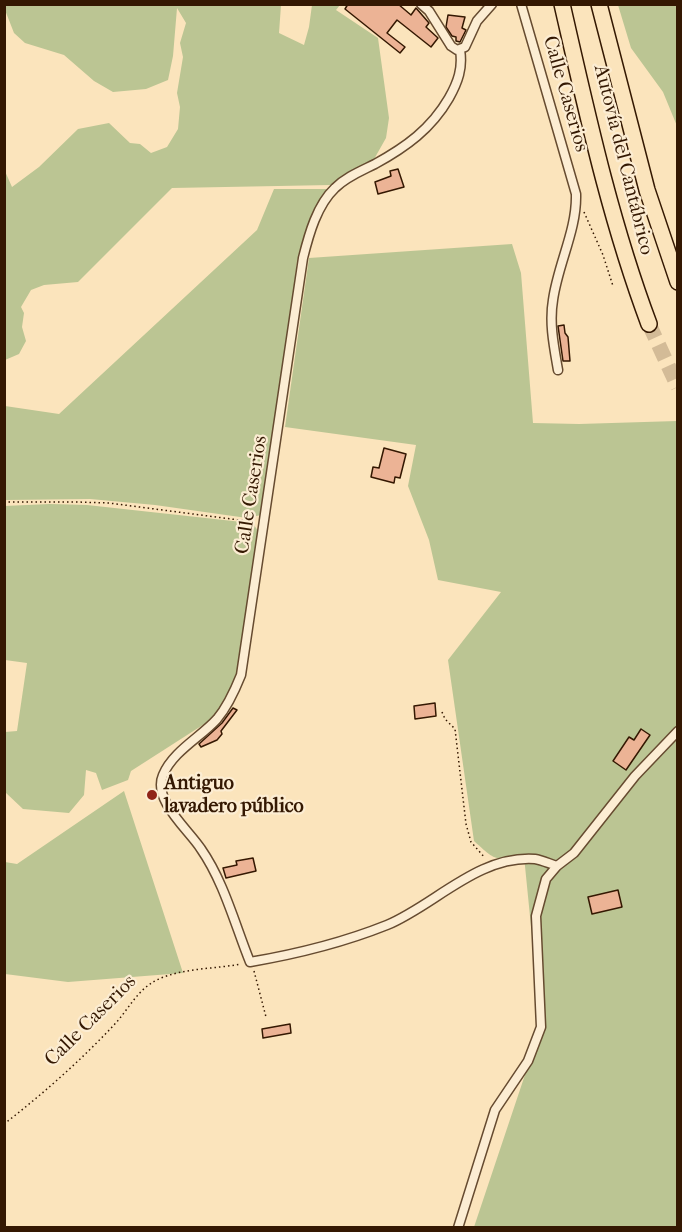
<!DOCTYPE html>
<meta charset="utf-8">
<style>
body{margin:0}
#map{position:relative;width:682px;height:1232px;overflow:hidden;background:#fbe4bc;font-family:"IM FELL French Canon",serif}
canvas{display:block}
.frame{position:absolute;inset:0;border:6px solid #341802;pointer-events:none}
</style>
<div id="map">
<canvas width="682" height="1232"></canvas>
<div class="frame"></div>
</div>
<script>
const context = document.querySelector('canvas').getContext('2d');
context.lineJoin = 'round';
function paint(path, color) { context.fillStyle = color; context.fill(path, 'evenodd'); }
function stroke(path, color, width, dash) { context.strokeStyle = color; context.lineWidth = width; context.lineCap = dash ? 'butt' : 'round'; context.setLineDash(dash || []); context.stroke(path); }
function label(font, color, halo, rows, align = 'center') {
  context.font = font + ' "IM FELL French Canon",serif'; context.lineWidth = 4.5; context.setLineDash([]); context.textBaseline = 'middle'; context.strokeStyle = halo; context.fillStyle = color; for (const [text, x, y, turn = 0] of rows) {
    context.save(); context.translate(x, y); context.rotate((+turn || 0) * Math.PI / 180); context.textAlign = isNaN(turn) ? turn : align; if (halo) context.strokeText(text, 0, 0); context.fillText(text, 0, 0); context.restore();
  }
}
paint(new Path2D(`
 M5,5H281L279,33L304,45L309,27L312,5H340L336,10L378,38L389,118L386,138L373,161L331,185L172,188L78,282L44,285L31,290L21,307L24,313L22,327L26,341L19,354L5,360L4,169L12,187L39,167L78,129L109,123L130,143L140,144L151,153L167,147L178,129L180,107L177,93L183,57L180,43L186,23L177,8L173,56L168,80L146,89L113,92L94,81L64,55L25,43L14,33L5,10Z
 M618,5H677V126L663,92L631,48Z
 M274,189H327L308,228L297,261L287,345L261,515L247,518L155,505L90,499L5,500V406L59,414L257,230Z
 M512,244L521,273L533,423L579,424L677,421V1227H474L541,1027L524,856C495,861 496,861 474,841L448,660L501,592L438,580L429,540L408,486L416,445L285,427L309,258Z
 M50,504L87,505L242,522L254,525L258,531L237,676L221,709L209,721L131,771L128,780L102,790L96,773L86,770L84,795L69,813L23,809L5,792V732L17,731L27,663L5,660L4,506Z
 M124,791L183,973L68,982L5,974V862L17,864Z`), '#bbc593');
const building = new Path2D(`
 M348,4H398L411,15L416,8L429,23L426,27L438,38L431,47L397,20L387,33L405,47L400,53L345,9Z
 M448,15L465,17L462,28L466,30L460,42L456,41V37L452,36L446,27Z
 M398,169L404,187L378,194L375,182L391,176L390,171Z
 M564,325L565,333L568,337L570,361H563L558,326Z
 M384,448L406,454L400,478L395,477L394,483L371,477L373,467L379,468Z
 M435,703L436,716L415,719L414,706Z
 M233,708L237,710L221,731L222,734L217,740L201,747L199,744L222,723Z
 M641,729L650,735L626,770L613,761L629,737L634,740Z
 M253,858L256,871L226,878L223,868L237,865L236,861Z
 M618,890L622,907L592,914L588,897Z
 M290,1024L291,1033L263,1038L262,1029Z`);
paint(building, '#ecb395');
stroke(building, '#341802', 1.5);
stroke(new Path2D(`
 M649,324L678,387`), '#d3bb97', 15, [15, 8]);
const street = new Path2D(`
 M421,4L429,11L451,46L457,50L465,47L477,21L492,4
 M521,4L576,194C577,230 558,264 553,300C549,323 554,347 558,370
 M460,50C463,68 458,82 449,98C431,129 406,147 375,164C361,171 346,177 335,188C317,205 309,234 303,258L241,675C235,690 228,706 217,719C201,737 173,751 163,775C152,800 189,830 201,849C224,882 235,925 250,962C297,954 342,943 387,925C435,905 478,855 535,859C542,860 550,864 557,866
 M458,1228L495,1110L528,1061L541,1027L536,916L546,879L557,866L574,853L635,776L678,731`);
const highway = new Path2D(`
 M562,4C587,113 610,220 649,324
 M599,4L647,190L678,282`);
stroke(street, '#664b30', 11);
stroke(highway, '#341802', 18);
stroke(new Path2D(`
 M584,212L603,255L613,286
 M4,502H77L109,503L254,522
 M442,712L445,719L455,729L466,824L471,842L485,858
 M254,971L266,1017
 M4,1124C43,1094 81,1060 114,1025C129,1009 138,988 159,979C183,968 215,969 241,964`), '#341802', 1.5, [1.5, 3]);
stroke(street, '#fcedd3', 8);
stroke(highway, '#fbe4bc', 15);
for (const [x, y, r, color] of [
 [152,795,6,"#8f2418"]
]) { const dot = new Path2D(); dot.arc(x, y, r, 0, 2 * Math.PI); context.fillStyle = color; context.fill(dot); stroke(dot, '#fcedd3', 2); }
label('20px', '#341802', '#fcedd3', [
 ["Calle Caserios",565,94,74],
 ["Autovía del Cantábrico",623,160,76],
 ["Calle Caserios",252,495,-81],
 ["Calle Caserios",91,1021,-45]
]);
label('bold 20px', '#341802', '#fcedd3', [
 ["Antiguo",164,784],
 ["lavadero público",164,807]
], 'left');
</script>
